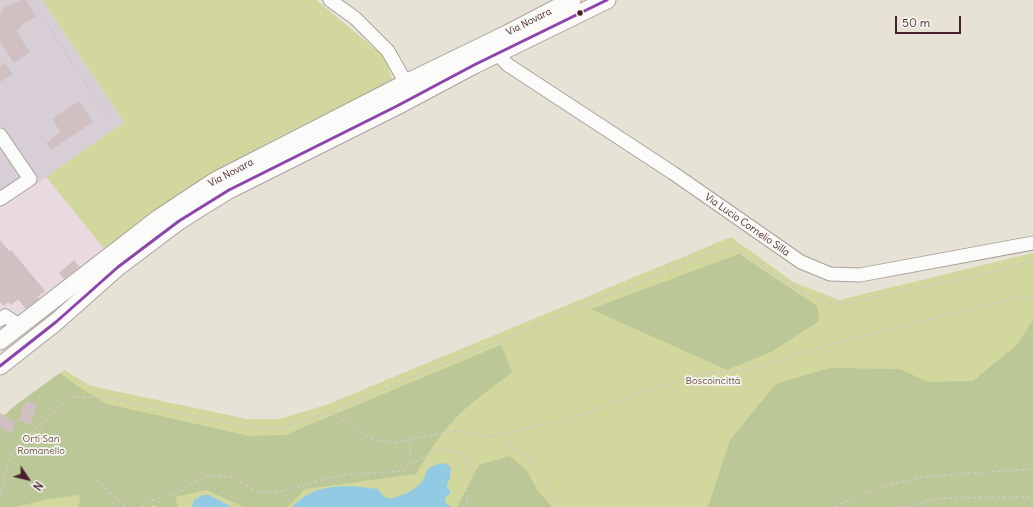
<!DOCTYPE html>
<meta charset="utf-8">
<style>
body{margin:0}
#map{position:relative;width:1033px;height:507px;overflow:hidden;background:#e6e2d5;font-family:Delius,sans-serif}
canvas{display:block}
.north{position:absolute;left:8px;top:459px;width:40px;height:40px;-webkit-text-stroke:3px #f6f6f2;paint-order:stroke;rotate:125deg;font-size:11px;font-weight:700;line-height:16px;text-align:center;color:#4a1f2b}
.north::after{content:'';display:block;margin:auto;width:14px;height:18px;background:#4a1f2b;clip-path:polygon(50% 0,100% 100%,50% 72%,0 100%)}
.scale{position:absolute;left:895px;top:16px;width:66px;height:18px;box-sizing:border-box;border:2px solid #4a1f2b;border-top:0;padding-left:5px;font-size:12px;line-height:14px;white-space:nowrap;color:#4a1f2b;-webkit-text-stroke:3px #f6f6f2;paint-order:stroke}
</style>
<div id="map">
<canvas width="1033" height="507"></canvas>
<div class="north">N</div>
<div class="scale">50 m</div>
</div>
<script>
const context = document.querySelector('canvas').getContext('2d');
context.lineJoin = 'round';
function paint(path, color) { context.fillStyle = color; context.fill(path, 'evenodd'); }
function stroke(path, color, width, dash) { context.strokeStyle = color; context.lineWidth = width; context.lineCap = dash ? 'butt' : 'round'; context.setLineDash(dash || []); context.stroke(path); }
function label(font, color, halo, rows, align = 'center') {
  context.font = font + ' Delius,sans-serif'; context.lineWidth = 3.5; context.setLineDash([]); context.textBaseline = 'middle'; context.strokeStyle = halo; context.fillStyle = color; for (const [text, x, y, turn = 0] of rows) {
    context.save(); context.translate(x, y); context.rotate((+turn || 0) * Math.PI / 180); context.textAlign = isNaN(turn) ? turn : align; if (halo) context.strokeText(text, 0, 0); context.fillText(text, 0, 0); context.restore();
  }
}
paint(new Path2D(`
 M46,177L106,251L0,332V206Z`), '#e9d9e1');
paint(new Path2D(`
 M0,0H42L124,122L29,189L0,206Z`), '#d7cfd5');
paint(new Path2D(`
 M42,0H316L386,58L392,80L275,139L198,183L106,251L46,177L124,122Z
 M731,237L793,282L839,300L1033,253V507H0V438L36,395L64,370L91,386L247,419H279L326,405Z`), '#d1d79d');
paint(new Path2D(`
 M739,254L817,306L819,321L771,352L727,370L591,309Z
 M1033,320V507H708L730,440L776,384L829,368L900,369L928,382L973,381L1018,344Z
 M501,345L512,372C492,388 468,404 451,423C437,439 426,456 416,474L305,489L288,507H244L206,490L176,497L177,507H157L153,505L151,507H79L80,495L48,499L15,507H0V419L17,404L60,373L77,386L107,404L249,436L285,435Z
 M510,456L527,471L538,491L552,507H457L479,465Z`), '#bbc796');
paint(new Path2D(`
 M443,463L450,466C451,473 451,478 447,484V487L450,491V494L446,496L445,500L446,503L451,507H292C316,482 346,485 378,489L383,496L390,499C400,496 410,493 419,485C431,474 419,468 443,463Z
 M203,495H209L232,507H192L194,500Z`), '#92cae4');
paint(new Path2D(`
 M20,0H26L36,16L20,26L21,28L16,31L30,52L14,63L0,42V14L6,4L8,7Z
 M5,63L13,74L0,82V66Z
 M79,101L93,122L51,150L46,143L61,132L52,119Z
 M0,240L9,251L11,250L45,291L37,297L39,299L26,309L18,299L11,305L8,302L4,306L0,302Z
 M74,260L80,267L64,279L59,273Z
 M27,401L37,404L31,425L18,420L24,404H26Z
 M0,413L15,422L12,434L0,427Z`), '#d0c0c1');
const minor = new Path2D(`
 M330,0L355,18L388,51L410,90
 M492,48L508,65L673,173L801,262L830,274L860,275L1033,243
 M0,135L30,179L0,199
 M0,320L5,316L16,323`);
const major = new Path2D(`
 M0,341L159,218L215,181L406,83L507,34L572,0
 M0,366L56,322L118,267L179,221L201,207L229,190L397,106L474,65L607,0`);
stroke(minor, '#aaa29c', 15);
stroke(major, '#aaa29c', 19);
stroke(new Path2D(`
 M31,0L108,117
 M330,412L373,439L394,443L451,431L492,436L567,420L654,388L706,373L733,372L767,365L834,343L993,303L1033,296
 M494,436L527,454L537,464L547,483L562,507
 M410,464L441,449L460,453L469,460L473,471L467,489V502L470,507
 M96,480L127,507
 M0,496L11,454L20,443L71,397H104L244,426L280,428L330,412L709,253L734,249L760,264L800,291L828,303H846L979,275L1033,261
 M142,507L147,502L183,490L195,481L211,475L230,477L260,493L279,492L340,475L405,471C412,460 411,452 409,440
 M835,507L876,488L929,476L1033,469
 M902,507L943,498L1033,497`), '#cdc9c7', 1.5, [3, 3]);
stroke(minor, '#fbfbf9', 13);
stroke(major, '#fbfbf9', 17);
stroke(new Path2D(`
 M0,366L56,322L118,267L179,221L229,190L397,106L474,65L607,0`), '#8e44ad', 3);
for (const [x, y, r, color] of [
 [580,13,3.5,"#4a1f2b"]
]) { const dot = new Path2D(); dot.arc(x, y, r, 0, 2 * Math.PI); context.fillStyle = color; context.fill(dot); stroke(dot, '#f6f6f2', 1.5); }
label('10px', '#4a1f2b', '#f6f6f2', [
 ["Via Novara",529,22,-27],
 ["Via Novara",231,173,-28],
 ["Via Lucio Cornelio Silla",747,225,35]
]);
label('10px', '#684b3c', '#f6f6f2', [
 ["Boscoincittà",713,381],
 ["Orti San",41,439],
 ["Romanello",41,451]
]);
</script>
